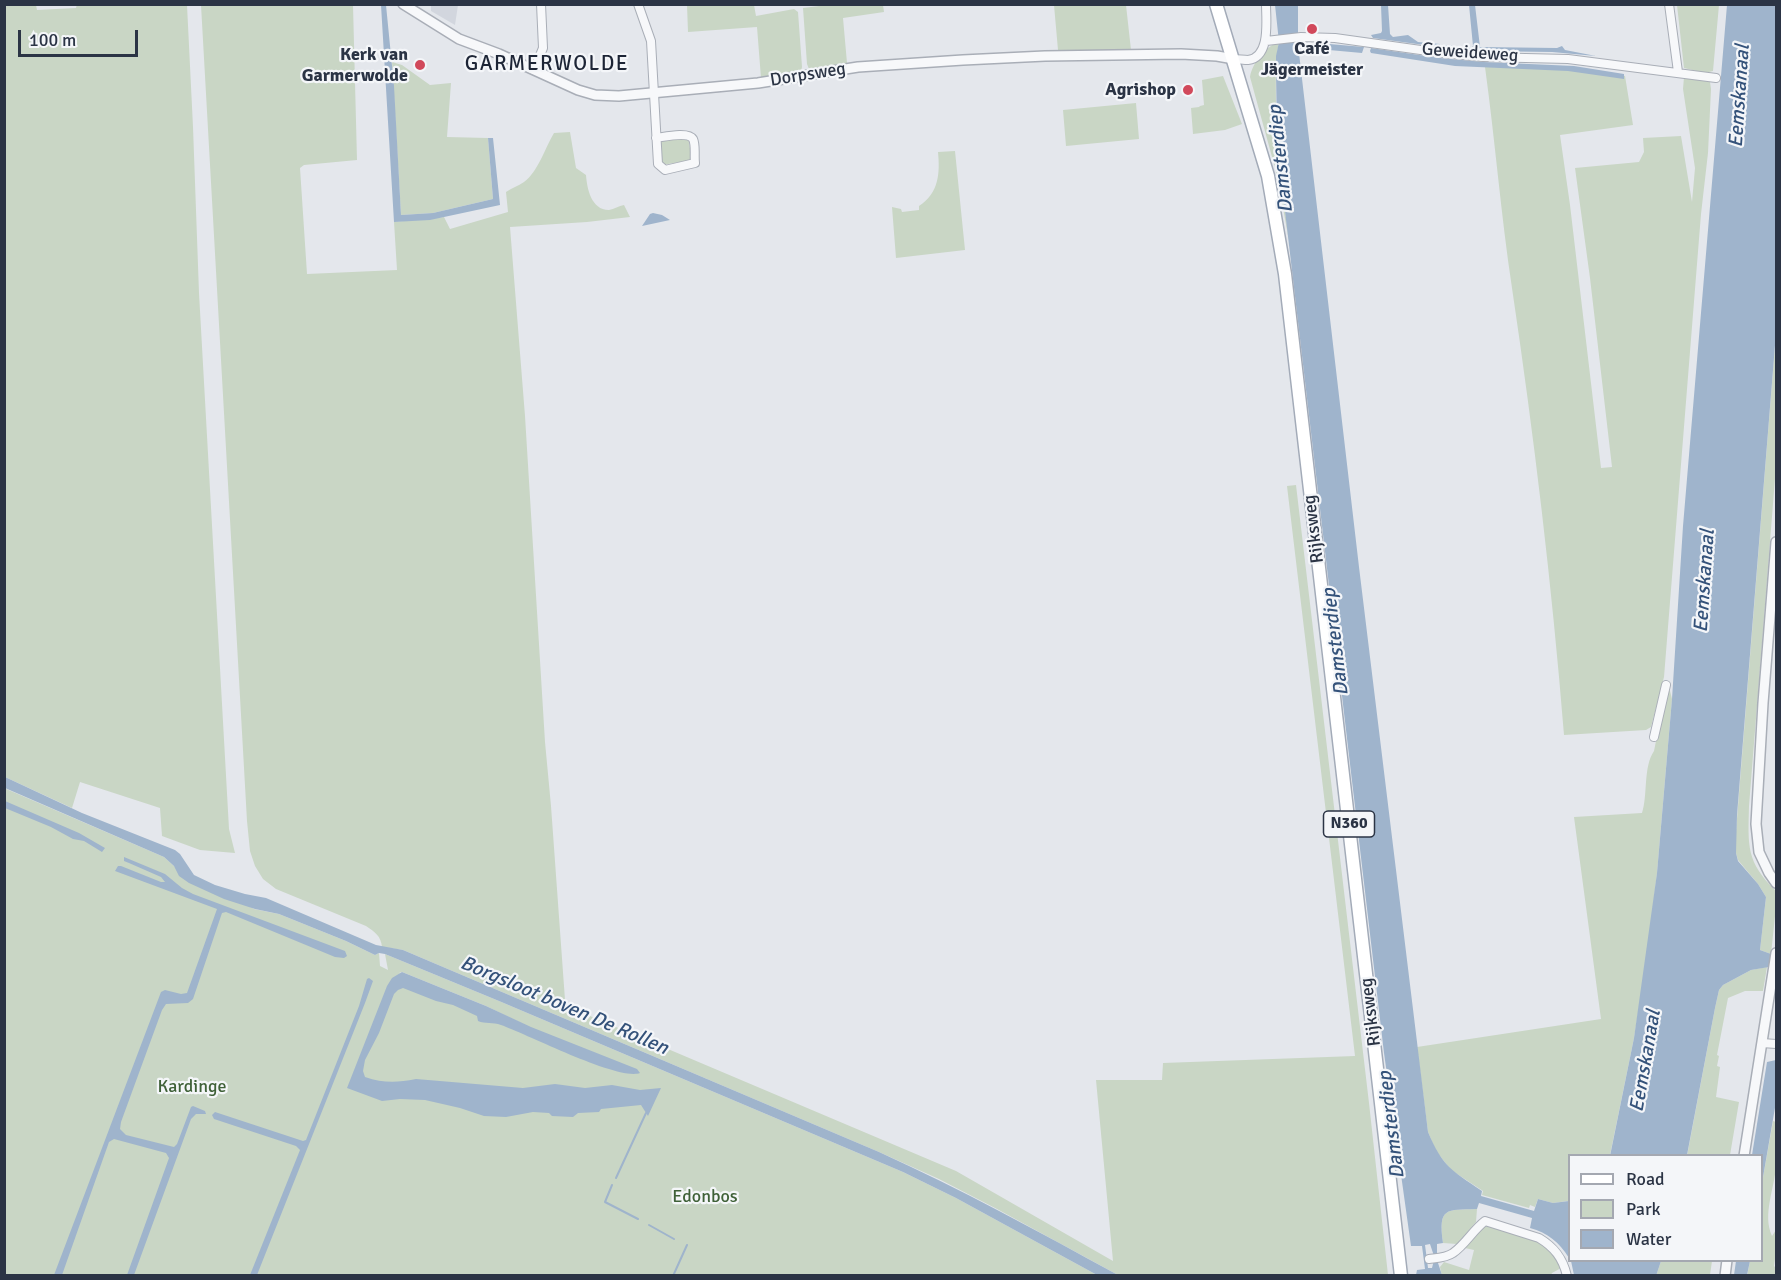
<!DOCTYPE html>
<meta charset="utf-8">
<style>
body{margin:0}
#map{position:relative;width:1781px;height:1280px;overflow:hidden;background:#e4e7ec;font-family:Signika,sans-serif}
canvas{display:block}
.frame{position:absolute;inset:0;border:6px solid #2b3445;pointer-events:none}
.legend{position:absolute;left:1568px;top:1154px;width:195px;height:108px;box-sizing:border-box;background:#f4f6f9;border:2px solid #a4a8b1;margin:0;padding:8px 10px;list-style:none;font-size:18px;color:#2b3445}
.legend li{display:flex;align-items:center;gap:12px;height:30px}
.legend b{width:30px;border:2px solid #a4a8b1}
.scale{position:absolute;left:18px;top:30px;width:120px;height:27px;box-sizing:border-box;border:3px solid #2b3445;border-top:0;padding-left:8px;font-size:18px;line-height:21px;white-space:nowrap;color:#2b3445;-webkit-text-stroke:4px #f4f6f9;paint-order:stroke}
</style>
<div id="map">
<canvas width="1781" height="1280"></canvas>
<div class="frame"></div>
<ul class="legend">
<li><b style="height:8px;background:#fff"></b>Road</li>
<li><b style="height:16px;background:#c9d6c5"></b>Park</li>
<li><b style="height:16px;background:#9fb4cc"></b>Water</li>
</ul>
<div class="scale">100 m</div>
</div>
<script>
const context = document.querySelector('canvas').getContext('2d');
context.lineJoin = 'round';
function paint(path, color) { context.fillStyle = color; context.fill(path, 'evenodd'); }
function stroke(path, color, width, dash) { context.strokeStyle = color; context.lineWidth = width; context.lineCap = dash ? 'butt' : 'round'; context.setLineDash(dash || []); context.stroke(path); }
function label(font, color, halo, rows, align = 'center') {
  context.font = font + ' Signika,sans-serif'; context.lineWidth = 4.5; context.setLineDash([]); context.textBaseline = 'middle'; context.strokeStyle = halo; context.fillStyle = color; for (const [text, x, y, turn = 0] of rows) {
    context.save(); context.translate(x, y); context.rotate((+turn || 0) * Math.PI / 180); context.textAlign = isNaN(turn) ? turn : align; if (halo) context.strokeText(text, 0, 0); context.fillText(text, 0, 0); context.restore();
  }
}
paint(new Path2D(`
 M431,5H458L455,25L431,11Z`), '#d2d6de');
paint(new Path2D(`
 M77,4L187,5L193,127L199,293L229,829L235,853L200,850L162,836L160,808L80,782L72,808L5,777V5H36L37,10L76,8Z
 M201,5H353L357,160L304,165L300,168L307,274L397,270L394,222L444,217L450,229L508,212L506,192C512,188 518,186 524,182C538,172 545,148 554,133L570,132L576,168L586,175C587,188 591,210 609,210C614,209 619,206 624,205L630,217L587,222L510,227L525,416L545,742L551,806L565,1000L564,1005L956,1171L1113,1261L1096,1080H1162L1163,1063L1355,1056L1287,486L1296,485L1369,1103L1388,1275H1118L997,1209L939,1179L879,1152L403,950L382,947C381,936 375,932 366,926L276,889L263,879L255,866L250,851L247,821Z
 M687,5H754L756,16L794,9L798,12L802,67L801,71L761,78L757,27L688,32Z
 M819,5H883L884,12L843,18L847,63L809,69L807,64L803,8L819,6Z
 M1054,5H1126L1131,50H1058Z
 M1677,5H1719L1713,71L1705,73L1684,68Z
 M1279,42C1275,62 1276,82 1276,102C1278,149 1283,195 1289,241L1277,175L1250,77C1252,63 1266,46 1279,42Z
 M392,62L402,65L430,85L451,83L447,137L488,138L493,199L433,213L401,215Z
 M1561,66L1625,76L1633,125L1560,135L1570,205L1601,468L1612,467L1590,278L1575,168L1639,162L1644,152L1643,138L1681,136L1692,202L1695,168L1683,89L1684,77L1702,79L1710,82L1711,89L1708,153L1701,214L1664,677L1651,727L1646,730L1564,735C1552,585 1534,436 1512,288C1501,215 1495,140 1485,67Z
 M1223,76L1242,124L1225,130L1193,134L1191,108L1199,107L1200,106L1204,105L1202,80Z
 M1136,103L1139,139L1066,146L1063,110Z
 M688,137L692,160L662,165L660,140Z
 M955,151L965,250L896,258L892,207L901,209L902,212L919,210V206C939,193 940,173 938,152Z
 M1776,333V466L1749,806C1748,846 1746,862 1776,891V907L1771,954L1760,950L1766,897L1758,884L1738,860L1736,853V831Z
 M1666,691H1670L1672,699L1657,873L1647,957L1634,1038L1610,1155L1570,1156V1201H1568L1553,1203L1538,1199L1535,1207L1530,1205L1529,1208L1482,1195L1483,1191L1451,1170L1436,1151L1428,1132L1417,1047L1601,1019L1574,817L1642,813C1648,795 1643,767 1654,751Z
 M4,788L164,857L174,866L254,909L279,914L346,941L375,955L379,953L380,966L388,970L385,954L499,1001L903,1172L956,1198L1097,1275H5ZM402,972L486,1006L525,1025L399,973Z
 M1767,967L1763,991H1745L1728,998L1717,1055L1719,1056L1717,1066L1720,1067L1716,1097L1739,1102L1730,1155L1687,1156L1715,1008L1719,990L1723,985L1751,970Z
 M1773,1121L1776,1122C1776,1136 1778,1151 1776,1165C1775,1188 1762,1214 1772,1236L1776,1230V1252L1774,1266L1776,1268V1275L1747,1276L1750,1261L1762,1260V1183Z
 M1477,1209L1476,1222L1457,1244L1443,1243C1438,1207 1446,1210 1477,1209Z
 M1487,1226L1537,1240L1553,1252L1563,1267L1552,1273L1551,1275L1442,1276L1440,1267L1444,1262L1469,1270L1474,1250L1465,1248L1466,1245L1480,1229Z
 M1661,1261H1712L1710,1275L1656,1276Z`), '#c9d6c5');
paint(new Path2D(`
 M381,5H386L394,86L401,215L433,213L493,199L488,138H493L500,205L430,220L394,222Z
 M1275,5H1298V40L1303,44H1323V50H1303L1299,53L1359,567L1428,1132C1443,1167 1451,1170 1482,1191L1481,1196L1534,1211L1538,1199L1553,1203L1569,1201V1258C1559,1242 1548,1233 1530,1228L1532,1218L1479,1203L1477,1209C1446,1210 1438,1207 1443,1243L1437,1244V1256H1434L1430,1244L1425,1245L1428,1268H1432L1434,1260H1437L1442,1275H1416L1417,1270L1425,1269L1422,1246H1411L1384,1053L1285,211L1277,133L1276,73V56L1279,42Z
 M1381,5H1388L1390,34L1393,37L1408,35L1418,42L1440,44L1439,47L1373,38L1371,35L1381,33L1382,31Z
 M1469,5H1475L1480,47L1557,48L1562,46L1565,50L1596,56L1552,52L1479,51L1445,48V45L1471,48L1473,46Z
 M1727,5H1776V333L1737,815L1736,853L1738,861L1758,884L1766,897L1760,950L1771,954V957L1776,958V966L1769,965V967L1751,970L1723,985L1719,990L1715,1008L1687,1155L1610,1156L1634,1038L1657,873L1672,699L1683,526Z
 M1329,44L1364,47L1362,53L1329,50Z
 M1371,48L1440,58L1484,62L1574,66L1624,74V79L1568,71L1455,66L1371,53L1370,51Z
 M653,213L662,215L670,220L642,226L650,214Z
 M5,777L82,813L175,850L180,854L194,875L215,885L245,894L266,898L376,945L403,950L879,1152C961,1189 1039,1232 1118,1275H1097L956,1198L903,1172L499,1001L385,954L379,953L375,955L346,941L279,914L255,909L224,899L189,883L179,876L174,866L164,857L5,788Z
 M5,801L79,833L105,848L102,852L84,841L73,839L51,827L5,808Z
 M124,857L165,874L182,888L193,894L345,951L347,956L344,958L335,957L226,912L222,913L193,999L188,1003L166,1004L162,1010L121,1122L120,1129L126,1135L174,1147L177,1144L191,1107L193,1106L205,1111L206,1114H196L191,1119L134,1275H127L169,1158L166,1153L114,1139L109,1142L62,1275H54L161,992L165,990L181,994L187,993L217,909L115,871L118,866H121L161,882H165L161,877L129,863L124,861Z
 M402,972L486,1006L531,1027L637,1069L640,1073C618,1081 527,1034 501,1025C493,1022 485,1024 478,1021L477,1016L453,1005L436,1001L403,988L398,990L394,994L379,1033L365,1060L363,1071L365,1077C383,1083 396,1083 416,1079L523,1088L555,1084L585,1088L612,1085L640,1090L661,1088L648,1116L641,1105L601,1109L599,1112L578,1113L573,1117L552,1116L549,1113L533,1112L506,1117L484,1116L460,1108L425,1100L400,1099L382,1101L347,1088L387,986L392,978Z
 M369,978L373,981L365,1003L257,1275H250L300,1150L296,1146L214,1119L212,1115L215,1112L218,1113L303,1141L306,1140L359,1006L367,979Z
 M1776,1060V1102L1762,1183V1156L1752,1155L1767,1062Z
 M1571,1261V1260L1661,1261L1656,1276L1574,1275Z
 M1736,1261H1750L1747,1275H1734Z`), '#9fb4cc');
stroke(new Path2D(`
 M616,1178L646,1113
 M612,1185L605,1202L638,1219
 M649,1225L674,1239
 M673,1276L687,1245`), '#9fb4cc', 2);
const minor = new Path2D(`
 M638,4L651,41L658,164L665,170L695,163C694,156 696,145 693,139C688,131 664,137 656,138
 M1669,4L1678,72
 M1266,41L1301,37L1335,38L1442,53L1483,57L1568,59L1716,78
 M1234,59C1238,59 1244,60 1248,60C1271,57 1266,20 1266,4
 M534,70L543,48L541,4
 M1654,737L1666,685
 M1762,1043L1776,1044
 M1429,1259C1437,1258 1446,1258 1453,1253C1465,1245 1473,1230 1485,1221L1539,1238C1554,1247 1563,1258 1567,1276`);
const tertiary = new Path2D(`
 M403,4L459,39L499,54L578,90L595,95L619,96L758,83L858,67L963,60L1045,56L1181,54L1217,56L1234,59
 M1776,542L1763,703L1756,824L1759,852L1769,873L1776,883
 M1744,1156L1776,953
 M1725,1276L1727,1260`);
const primary = new Path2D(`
 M1216,4L1268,176L1285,274L1401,1276`);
stroke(minor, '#a9aeb7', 10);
stroke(tertiary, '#a9aeb7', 12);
stroke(primary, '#a3abb8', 15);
stroke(minor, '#f7f8fa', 8);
stroke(tertiary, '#f7f8fa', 9);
stroke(primary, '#fff', 12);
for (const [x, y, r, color] of [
 [1312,29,6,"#d1495b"],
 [420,65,6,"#d1495b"],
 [1188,90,6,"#d1495b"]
]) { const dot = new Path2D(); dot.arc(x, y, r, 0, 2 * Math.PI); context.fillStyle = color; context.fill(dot); stroke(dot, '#f4f6f9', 2); }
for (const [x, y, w] of [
 [1349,824,51]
]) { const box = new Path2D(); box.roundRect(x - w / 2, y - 13, w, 26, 4.5); context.fillStyle = '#f4f6f9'; context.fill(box); stroke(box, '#2b3445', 1.5); }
label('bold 16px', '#2b3445', null, [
 ["N360",1349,824]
]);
label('bold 18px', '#2b3445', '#f4f6f9', [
 ["Café",1312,49,"center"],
 ["Jägermeister",1312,70,"center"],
 ["Kerk van",408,55],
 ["Garmerwolde",408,76],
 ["Agrishop",1176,90]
], 'right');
label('18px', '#2b3445', '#f4f6f9', [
 ["Geweideweg",1470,53,4],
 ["Dorpsweg",808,75,-9],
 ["Rijksweg",1314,529,-97],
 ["Rijksweg",1371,1012,-97]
]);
label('18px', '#3f6138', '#f4f6f9', [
 ["Kardinge",192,1087],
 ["Edonbos",705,1197]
]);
label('italic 20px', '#34527a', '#f4f6f9', [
 ["Eemskanaal",1740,96,-86],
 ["Damsterdiep",1281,159,-96],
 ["Eemskanaal",1705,581,-86],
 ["Damsterdiep",1336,642,-97],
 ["Borgsloot boven De Rollen",564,1006,23],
 ["Eemskanaal",1646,1061,-80],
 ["Damsterdiep",1392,1125,-97]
]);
context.letterSpacing = '1.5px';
label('21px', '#1d2536', '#f4f6f9', [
 ["GARMERWOLDE",547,64]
]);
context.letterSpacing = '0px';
</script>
